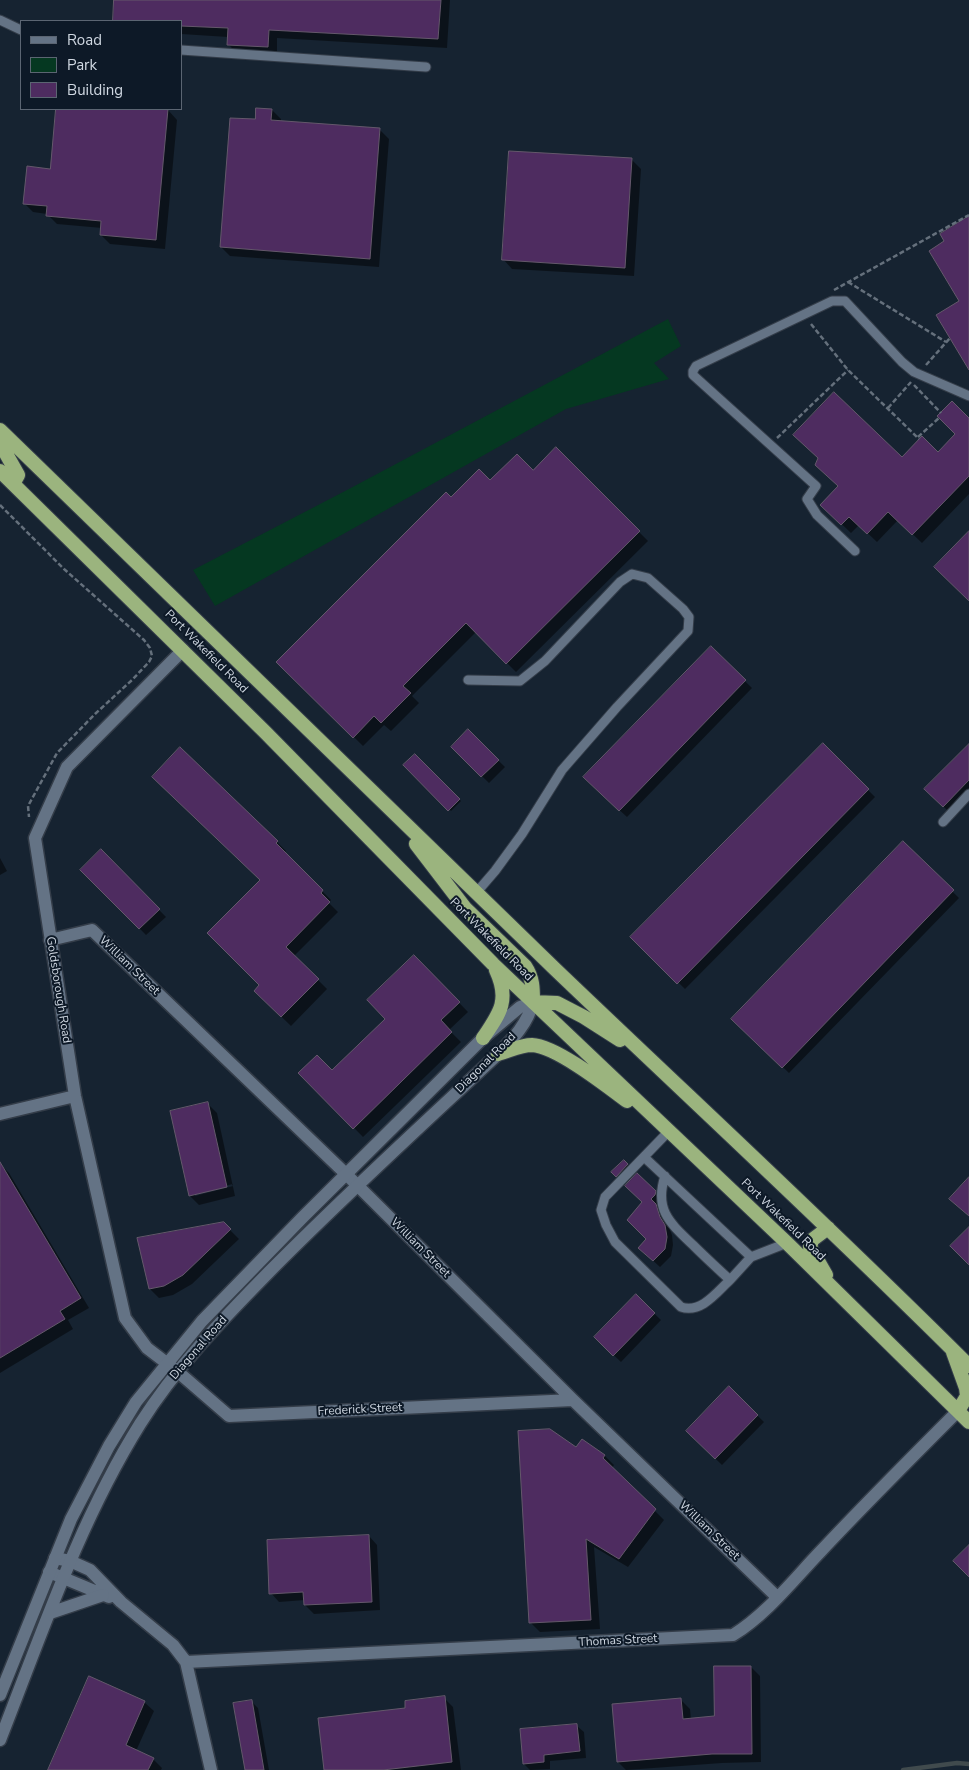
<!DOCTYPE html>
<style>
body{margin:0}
#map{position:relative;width:969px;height:1770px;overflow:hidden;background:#162331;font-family:"Nunito Sans",sans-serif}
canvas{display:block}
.legend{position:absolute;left:20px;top:20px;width:162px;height:90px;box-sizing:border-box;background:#0d1927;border:1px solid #5b6572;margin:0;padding:6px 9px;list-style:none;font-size:15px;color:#d0d8e2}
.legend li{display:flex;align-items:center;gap:10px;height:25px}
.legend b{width:25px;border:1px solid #5b6572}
</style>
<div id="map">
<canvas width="969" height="1770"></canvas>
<ul class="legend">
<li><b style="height:6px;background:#647385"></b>Road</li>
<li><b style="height:14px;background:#053821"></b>Park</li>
<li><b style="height:14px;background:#4e2c60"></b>Building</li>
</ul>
</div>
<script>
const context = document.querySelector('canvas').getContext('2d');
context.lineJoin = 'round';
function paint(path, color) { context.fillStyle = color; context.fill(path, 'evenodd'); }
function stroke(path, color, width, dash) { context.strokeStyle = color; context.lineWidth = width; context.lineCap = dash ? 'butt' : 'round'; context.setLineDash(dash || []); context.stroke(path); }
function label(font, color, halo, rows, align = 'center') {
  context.font = font + ' "Nunito Sans",sans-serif'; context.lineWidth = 4; context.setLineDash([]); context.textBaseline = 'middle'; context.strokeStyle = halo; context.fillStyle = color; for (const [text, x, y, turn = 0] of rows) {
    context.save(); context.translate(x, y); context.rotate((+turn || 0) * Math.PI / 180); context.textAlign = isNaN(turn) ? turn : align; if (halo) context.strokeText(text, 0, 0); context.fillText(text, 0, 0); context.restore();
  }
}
paint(new Path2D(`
 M668,319L681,346L654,363L669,379L566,409L215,606L193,570L347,490Z`), '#053821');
paint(new Path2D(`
 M115,0H450L447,48L277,38V56L237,53L228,44V37L181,34V21H114Z
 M57,109H150L168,110L177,120L165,249L110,244L101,235L102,228L57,224L47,214L33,212L24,203L51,170Z
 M272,110L281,119V122L380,130L389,139L379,267L230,256L221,247L256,121Z
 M632,160L641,169L634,276L512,269L503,259Z
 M969,419V494L922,543L898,520L877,542L859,525L851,533L822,505L902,459L938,454Z
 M556,449L648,541L516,672L476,632L412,696L419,703L391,731L384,725L363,746L278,662L451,499L490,482L533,472Z
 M711,648L752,688L627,817L591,784Z
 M468,731L505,767L489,783L452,747Z
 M823,745L875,797L685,989L632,937Z
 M969,746V794L950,813L926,789Z
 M415,755L461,801L451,811L405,765Z
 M163,786L277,842L286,851L284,853L331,900L329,903L338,912L294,956L327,989L291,1026L255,991L261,985L262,880Z
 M903,843L959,898L789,1073L733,1019Z
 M101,851L166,917L146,935L82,870Z
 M0,858L7,871L0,875Z
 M414,956L468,1012L449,1030L461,1042L363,1137L300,1073L332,1072L387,1019Z
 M208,1104L217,1113L235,1196L199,1205L190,1196ZM233,1184V1186L195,1196V1193Z
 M624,1162L634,1172L624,1182L613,1172Z
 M0,1164L9,1173L89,1308L68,1320L73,1329L0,1373Z
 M637,1175L662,1199V1202L657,1206L663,1213L672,1235L673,1245L671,1256L660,1267L647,1255V1239L643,1202Z
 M224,1224L239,1239L192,1284L173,1295L159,1298L150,1289L139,1239Z
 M636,1296L661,1320L621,1362L595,1337Z
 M729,1388L764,1422L722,1465L687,1431Z
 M520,1432L577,1449L582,1441L605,1456L614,1465L612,1468L664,1520L628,1567L594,1547L600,1629L540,1632L531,1623Z
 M369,1536L377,1545L380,1610L314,1614L305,1605V1600L279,1602L271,1593Z
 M751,1667L760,1676L761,1762L722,1763L626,1770L618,1762L681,1700L690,1709L691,1720L715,1717Z
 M89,1678L144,1702L154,1711L136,1751L153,1759L162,1768L161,1770H49Z
 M444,1698L453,1707L461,1770H325L407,1709Z
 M251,1701L258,1708L269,1770H246Z
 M577,1726L584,1732L586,1758L550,1761V1769L530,1770L524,1764Z`), '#0007');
stroke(new Path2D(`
 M903,1770L957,1763L969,1764`), '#404a4d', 4.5);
const building = new Path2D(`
 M114,0H441L438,39L269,30L268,47L227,45L228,28L181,26V21H113Z
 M256,108L272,109L271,120L380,128L370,259L220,247L230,118L255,119Z
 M56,109H168L156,240L100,235L101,221L46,216L47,206L23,204L27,166L50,169Z
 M509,151L632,158L625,268L502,260Z
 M969,216V370L936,315L959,301L929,251L944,241L940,234Z
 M834,392L902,457L922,436L938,452L955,434L937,416L952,401L969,418V476L912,535L888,512L867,534L849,517L841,525L820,505L838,486L815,465L818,458L793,435Z
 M556,447L640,531L506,664L466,623L403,686L411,693L381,723L374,716L353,738L276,662L446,492L451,497L479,469L490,480L517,454L533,470Z
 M969,531V601L934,567Z
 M711,646L746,680L619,811L583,777Z
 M468,729L499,760L481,777L451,747Z
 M823,743L869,789L677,984L630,937Z
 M969,744V780L943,807L924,789Z
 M180,747L278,841L276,843L323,890L321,893L330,902L286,947L319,979L281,1017L254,991L259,985L207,933L260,880L152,777Z
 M415,754L460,799L448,811L403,765Z
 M903,841L954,890L782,1068L731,1019Z
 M101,849L160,909L139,929L80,870Z
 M414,955L460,1002L441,1020L452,1032L353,1129L298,1073L317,1055L332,1070L385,1019L367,1000Z
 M208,1102L227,1187L189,1196L170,1111Z
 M624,1160L628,1164L616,1177L611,1172Z
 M0,1162L81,1298L60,1311L65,1319L0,1358Z
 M637,1173L656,1191L655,1195L651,1199L656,1204L660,1217L665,1225L667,1237L665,1249L653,1261L638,1248L646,1239L627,1220L642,1202L625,1186Z
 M969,1177V1216L949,1199Z
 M224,1222L231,1229L183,1275L164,1286L149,1289L137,1238Z
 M969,1227V1265L950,1246Z
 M636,1294L655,1313L613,1356L594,1337Z
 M729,1386L758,1415L715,1459L686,1431Z
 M550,1429L576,1447L582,1439L605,1455L603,1458L656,1509L619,1559L586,1539L591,1620L529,1623L518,1431Z
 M369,1535L372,1602L304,1605L303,1592L269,1594L267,1540Z
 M969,1545V1577L953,1561Z
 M714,1666H751L752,1754H712L617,1762L612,1704L681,1698L683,1719L714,1716Z
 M89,1676L145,1701L126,1745L154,1758L148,1770H48Z
 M445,1696L452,1762L383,1770H324L318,1718L405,1708V1701Z
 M252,1700L264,1770H245L233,1703Z
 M577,1724L580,1751L544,1755V1762L523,1764L520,1729Z`);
paint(building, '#4e2c60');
stroke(building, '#64586b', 1);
const service = new Path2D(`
 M0,20L21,30
 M181,50L426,67
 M855,551L817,515L807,499L816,486L693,375V371L696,366L832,301H845L902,362L914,372L969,396
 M468,680L520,681L545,661L620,582L632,574L648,578L683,609L689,617L688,631L617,707L562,770L522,834L495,871L476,893
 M943,822L969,794
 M669,1131L605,1197L601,1210L606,1225L615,1242L681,1307C701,1314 717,1292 730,1280
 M644,1157L751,1257
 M665,1176C654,1210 670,1223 693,1245C705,1257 717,1268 730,1280L751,1257L787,1243`);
const minor = new Path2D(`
 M183,650L67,767L35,838L75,1096L125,1318L147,1348L177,1371L229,1416L573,1400
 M50,940L92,930L347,1175L573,1400L777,1597
 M0,1114L75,1096
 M55,1558L70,1561L90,1570L121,1602L173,1645L186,1662L211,1770
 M49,1572L109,1597
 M186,1662L733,1635C767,1614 794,1579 821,1551C866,1503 912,1457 958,1411`);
const tertiary = new Path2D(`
 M50,1613L103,1595
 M0,1695L71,1519L109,1446L136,1402L202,1321L303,1217L483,1038L520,1007L533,1002
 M0,1740C42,1633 79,1522 140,1424C176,1367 222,1320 269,1272C343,1197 421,1126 498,1054C513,1039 528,1023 533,1002`);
const trunk = new Path2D(`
 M0,430L556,970C694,1102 834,1231 969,1366
 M0,443L18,475L13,484
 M0,471L266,733L493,964L787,1243L969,1422
 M416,844L465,908L525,966C533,978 533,988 533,1002
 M533,1002L557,1003L584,1017L620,1040
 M483,1038C500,1013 510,1000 496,970
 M498,1054C509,1051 521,1045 532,1045C556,1046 607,1086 627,1101
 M826,1275L810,1247L812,1240L828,1228
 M953,1352L966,1388L967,1396L958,1411`);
stroke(service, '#343d49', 11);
stroke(minor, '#343d49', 15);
stroke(tertiary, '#343d49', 15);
stroke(trunk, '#343d49', 16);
stroke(new Path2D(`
 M848,282L946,342
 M834,290L969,215
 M811,324L848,370L919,439
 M926,365L950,338
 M914,385L941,413
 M888,408L911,382
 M918,437L939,418
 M777,438L848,370
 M0,505L64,569L144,640L150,648L152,656L149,662L132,680L95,714L57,753L28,806L29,817`), '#65707c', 2.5, [5, 2.5]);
stroke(service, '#647385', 9);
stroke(minor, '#647385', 12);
stroke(tertiary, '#647385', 12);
stroke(trunk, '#9bb47e', 14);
label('12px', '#d0d8e2', '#0d1927', [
 ["Port Wakefield Road",206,652,45],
 ["Port Wakefield Road",491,940,45],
 ["William Street",129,966,44],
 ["Goldsborough Road",58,990,81],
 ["Diagonal Road",486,1063,-45],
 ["Port Wakefield Road",783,1220,44],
 ["William Street",420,1248,45],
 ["Diagonal Road",199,1348,-49],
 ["Frederick Street",360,1410,-3],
 ["William Street",709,1531,44],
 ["Thomas Street",618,1641,-3]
]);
</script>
